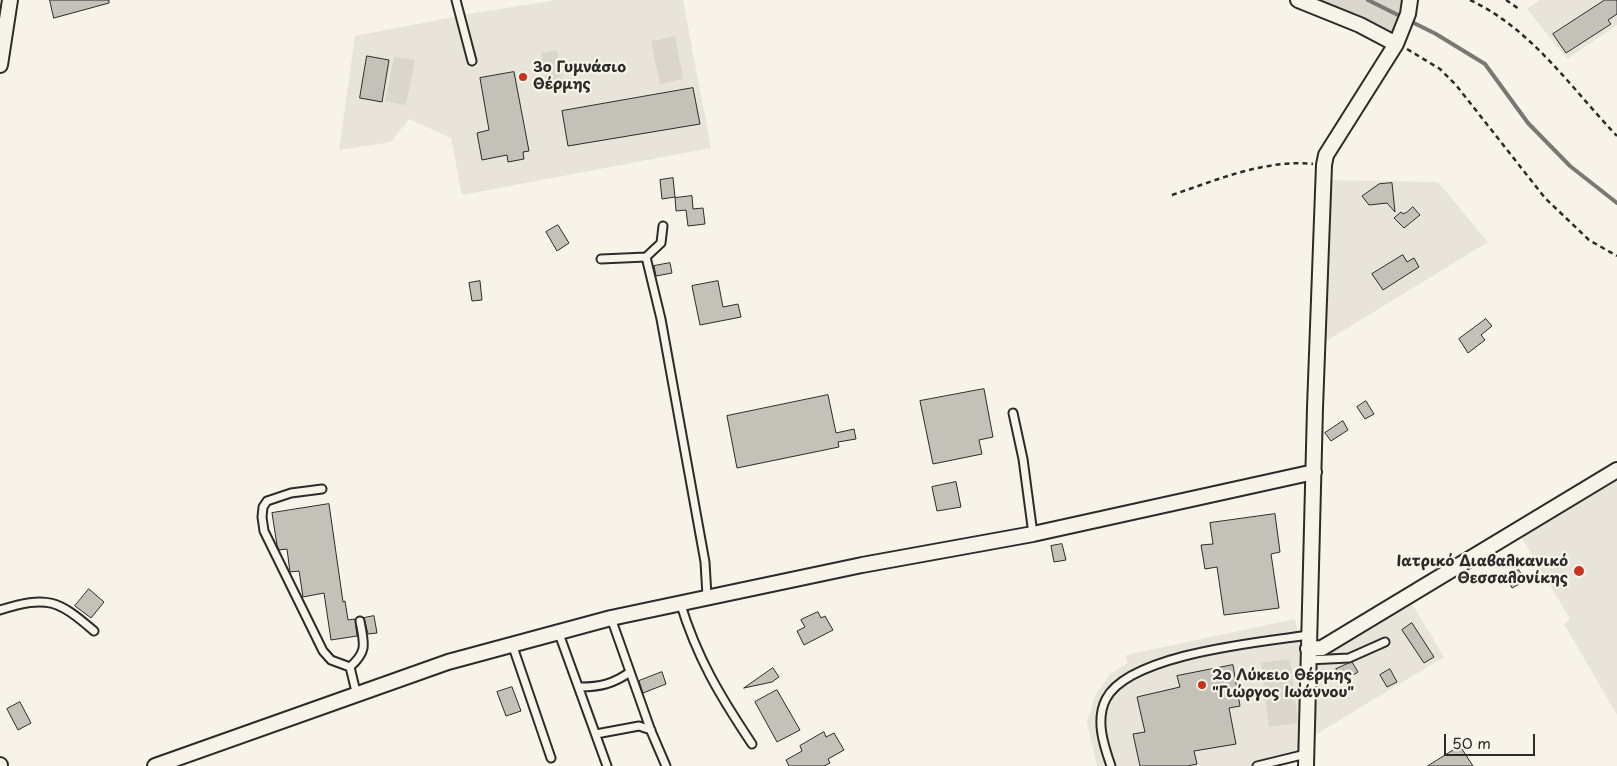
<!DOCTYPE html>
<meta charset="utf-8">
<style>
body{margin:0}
#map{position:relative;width:1617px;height:766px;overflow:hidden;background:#f7f3e8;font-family:"Playpen Sans",sans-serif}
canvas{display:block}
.scale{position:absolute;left:1444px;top:734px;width:91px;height:22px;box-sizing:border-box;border:2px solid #2b2b2b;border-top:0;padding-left:6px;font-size:15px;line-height:18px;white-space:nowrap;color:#2b2b2b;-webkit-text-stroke:4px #f7f3e8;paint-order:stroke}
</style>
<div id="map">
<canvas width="1617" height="766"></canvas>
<div class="scale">50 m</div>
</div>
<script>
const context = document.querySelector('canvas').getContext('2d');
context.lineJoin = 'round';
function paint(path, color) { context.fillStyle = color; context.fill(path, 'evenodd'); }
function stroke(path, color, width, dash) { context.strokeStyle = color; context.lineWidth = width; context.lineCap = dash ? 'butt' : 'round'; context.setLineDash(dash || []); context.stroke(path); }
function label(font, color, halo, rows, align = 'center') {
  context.font = font + ' "Playpen Sans",sans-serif'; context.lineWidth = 4.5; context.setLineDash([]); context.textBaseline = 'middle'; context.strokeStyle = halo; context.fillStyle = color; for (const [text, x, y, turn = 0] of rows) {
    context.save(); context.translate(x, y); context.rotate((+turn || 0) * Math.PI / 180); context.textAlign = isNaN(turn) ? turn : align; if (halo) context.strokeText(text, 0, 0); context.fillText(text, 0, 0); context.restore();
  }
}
paint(new Path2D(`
 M556,0H683L711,148L462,195L451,138L409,119L391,142L339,150L355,36L469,14Z
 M1539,0H1617V25L1567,59L1527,9Z
 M1327,180L1438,182L1488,242L1323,343Z
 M1617,475V715L1564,624L1570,619L1520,535Z
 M1409,599L1444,657L1310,738L1313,656Z
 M1295,619L1303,651L1298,761L1282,766H1097L1087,722L1095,696L1110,674L1128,663L1126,655Z`), '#e8e4da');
paint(new Path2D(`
 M1315,0H1403L1397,23L1390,35Z
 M675,36L683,79L660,84L651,41Z
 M557,50L563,85L547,88L541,53Z
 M394,57L415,60L406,105L385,101Z
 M1290,659L1298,723L1269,727L1261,663Z`), '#dad6cc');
stroke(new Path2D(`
 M1368,0L1436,34L1485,64L1528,123L1570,166L1617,203`), '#7a7874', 4);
const building = new Path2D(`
 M50,0H109V3L54,18Z
 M1605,0H1617V14L1608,20L1611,24L1566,53L1553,34Z
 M367,56L389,60L382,102L360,98Z
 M514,72L529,151L523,152L524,159L508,162L507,155L482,160L477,133L489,130L480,78Z
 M693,88L700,124L568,146L562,111Z
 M673,178L675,197L662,199L660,180Z
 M1392,183L1395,212L1387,203L1369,205L1362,196L1379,184Z
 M692,196L693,209L703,208L705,224L688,226L686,210L676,211L675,198Z
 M1413,207L1420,215L1404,228L1394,218L1401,212L1403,214L1407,212Z
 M558,225L569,243L557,251L546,232Z
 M1403,255L1407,262L1414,258L1419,267L1383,290L1372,274Z
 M670,263L672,273L656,276L654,266Z
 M480,281L482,300L472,301L469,283Z
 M718,281L723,307L738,304L741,317L700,325L692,286Z
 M1486,319L1492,326L1481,335L1485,340L1468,353L1459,339Z
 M984,389L993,437L979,440L982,454L933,464L920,401Z
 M828,395L836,433L854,429L856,439L838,442L839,447L737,468L727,416Z
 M1366,401L1374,414L1365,419L1357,407Z
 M1343,421L1348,430L1331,441L1325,433Z
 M956,482L961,507L937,511L932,487Z
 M329,504L343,602L345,601L348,620L355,619L357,636L331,640L324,593L303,597L299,571L290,572L287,549L279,550L277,545L272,513Z
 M1275,514L1280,552L1271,554L1279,608L1224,615L1217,567L1205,569L1201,545L1213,544L1210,523Z
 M1062,544L1066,560L1054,562L1051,546Z
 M1519,570L1525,581L1512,588L1506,577Z
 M89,589L104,602L91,618L75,606Z
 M818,612L821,618L825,616L833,630L804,645L797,631L805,627L801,620Z
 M374,616L377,633L368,634L364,618Z
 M1412,623L1434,657L1424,663L1402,630Z
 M1352,662L1358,672L1343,681L1336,669Z
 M1233,665L1240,706L1229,708L1236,744L1194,751L1197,764L1187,766H1140L1133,734L1145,732L1137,697L1180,687L1177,676Z
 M773,668L779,677L772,682L744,688Z
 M1390,669L1397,682L1387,687L1380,675Z
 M662,672L666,684L643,693L639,681Z
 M512,687L521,711L506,716L497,692Z
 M777,690L800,730L777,742L755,702Z
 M20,702L31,723L18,730L7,709Z
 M824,732L826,737L834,733L844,750L828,759L830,763L824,766H789L786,760L802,751L800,746Z
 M1460,746L1473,766H1428Z`);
paint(building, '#c4c1b9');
stroke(building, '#2b2b2b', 1);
const service = new Path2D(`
 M456,0L472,61
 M646,257L661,319L705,562L707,596
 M601,259L646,257L661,243L663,226
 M1013,413L1023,459L1033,534
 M322,489L291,493L267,501L263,507L262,517L264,531L323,651L331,660L350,667C368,651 364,644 360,621
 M680,602C697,658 720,696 752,744
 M0,610C48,595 58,600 94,631
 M611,618L651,731L666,766
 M558,631L607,766
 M512,644L551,758
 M1308,660L1349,658L1385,642
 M350,667L357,696
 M580,687C600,687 613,684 630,672
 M596,734L639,726L651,730
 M1111,766C1104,746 1095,720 1106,699C1129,654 1261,642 1309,635
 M1257,766L1306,754`);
const minor = new Path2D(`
 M1298,0L1360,25L1396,44
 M0,65L10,0
 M1308,649L1322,648L1617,470
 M0,765V766
 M155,766L448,662L611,618L862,565L1033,534L1314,472
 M1306,766L1315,408L1324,165L1326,155L1396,44L1408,14L1410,0`);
stroke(service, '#2b2b2b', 11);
stroke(minor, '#2b2b2b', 18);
stroke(new Path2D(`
 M1470,0C1532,29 1571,88 1617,136
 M1506,0L1519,9
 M1407,49L1440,69L1456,85L1545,198L1589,240L1617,256
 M1172,195C1217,180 1265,159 1313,164`), '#2b2b2b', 2.5, [5, 4]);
stroke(service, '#f7f3e8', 7);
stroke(minor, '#f7f3e8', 14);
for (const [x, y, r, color] of [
 [523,77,5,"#c8321e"],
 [1579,571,6,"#c8321e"],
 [1202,685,5,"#c8321e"]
]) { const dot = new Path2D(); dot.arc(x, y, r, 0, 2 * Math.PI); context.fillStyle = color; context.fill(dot); stroke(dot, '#f7f3e8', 2); }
label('bold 15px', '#2b2b2b', '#f7f3e8', [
 ["3ο Γυμνάσιο",533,68],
 ["Θέρμης",533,85],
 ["Ιατρικό Διαβαλκανικό",1568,562,"right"],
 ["Θεσσαλονίκης",1568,579,"right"],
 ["2ο Λύκειο Θέρμης",1212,676],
 ["\"Γιώργος Ιωάννου\"",1212,693]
], 'left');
</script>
